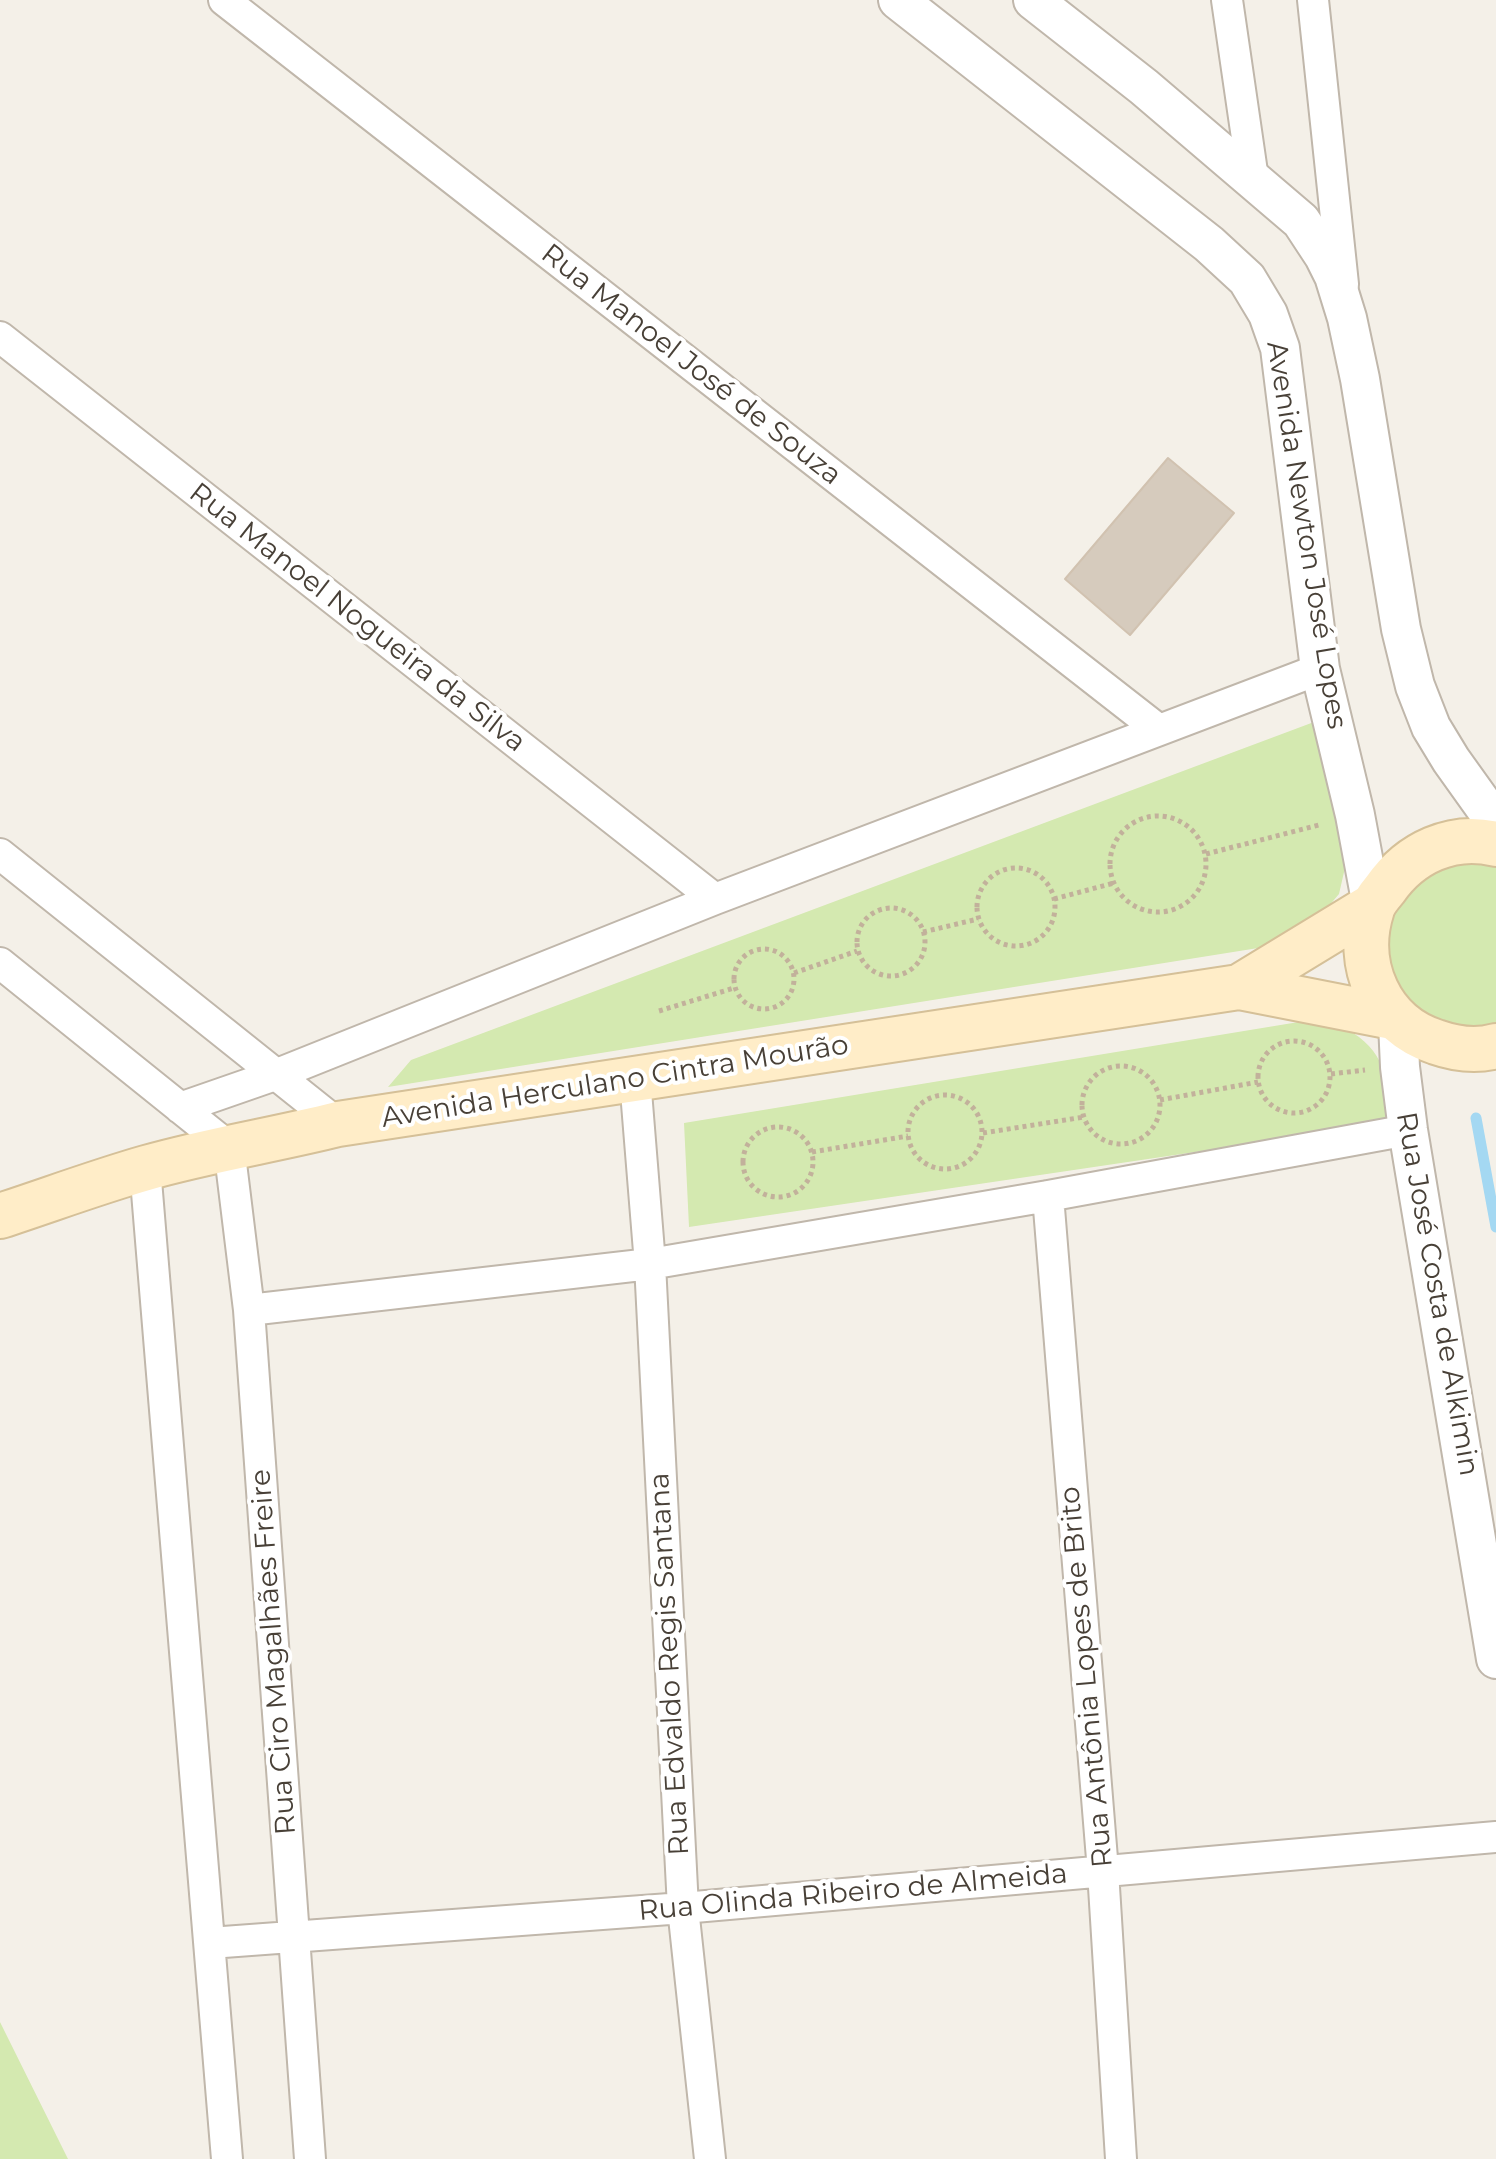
<!DOCTYPE html>
<meta charset="utf-8">
<style>
body{margin:0}
canvas{display:block;background:#f4f0e8}
</style>
<canvas width="1496" height="2159"></canvas>
<script>
const context = document.querySelector('canvas').getContext('2d');
context.lineJoin = 'round';
function paint(path, color) { context.fillStyle = color; context.fill(path, 'evenodd'); }
function stroke(path, color, width, dash) { context.strokeStyle = color; context.lineWidth = width; context.lineCap = dash ? 'butt' : 'round'; context.setLineDash(dash || []); context.stroke(path); }
function label(font, color, halo, rows, align = 'center') {
  context.font = font + ' Montserrat,sans-serif'; context.lineWidth = 8; context.setLineDash([]); context.textBaseline = 'middle'; context.strokeStyle = halo; context.fillStyle = color; for (const [text, x, y, turn = 0] of rows) {
    context.save(); context.translate(x, y); context.rotate((+turn || 0) * Math.PI / 180); context.textAlign = isNaN(turn) ? turn : align; if (halo) context.strokeText(text, 0, 0); context.fillText(text, 0, 0); context.restore();
  }
}
paint(new Path2D(`
 M1322,719L1347,859L1339,894L1317,920L1277,945L388,1087L411,1060Z
 M1496,859V1025L1465,1030L1411,1009L1382,960L1390,903L1430,863Z
 M1317,1019C1328,1024 1343,1027 1353,1033C1387,1054 1389,1086 1391,1123L689,1227L684,1123Z
 M0,2022L68,2159H0Z`), '#d4e9b0');
stroke(new Path2D(`
 M1476,1118L1496,1227`), '#a4d8f2', 11);
const building = new Path2D(`
 M1168,458L1234,513L1130,635L1065,579Z`);
paint(building, '#d6cbbd');
stroke(building, '#d1c2b0', 2);
const minor = new Path2D(`
 M224,0L1159,730
 M1227,0L1253,179
 M1313,0L1343,284
 M0,337L715,899
 M0,854L338,1124
 M0,963L229,1147L249,1310L310,2159
 M635,1079L650,1264L683,1908L710,2159
 M180,1108L275,1075L715,899L1320,669
 M145,1168L227,2159
 M1048,1196L1103,1871L1121,2159
 M249,1310L650,1264L1048,1196L1408,1130
 M210,1943L683,1908L1496,1837`);
const tertiary = new Path2D(`
 M898,0L1209,244L1247,279L1268,314L1280,348L1320,669L1355,815L1372,906
 M1033,0L1144,87L1301,221L1324,256L1334,276L1347,318L1360,379L1401,629L1415,686L1431,727L1451,760L1496,823
 M1398,1023L1400,1067L1408,1130L1496,1659`);
const secondary = new Path2D(`
 M1496,844C1452,833 1410,853 1385,889C1380,895 1374,902 1372,909C1354,965 1380,1024 1436,1042C1456,1049 1475,1052 1496,1046
 M1239,987L1372,906
 M0,1216C49,1200 97,1182 146,1168C209,1150 274,1140 338,1124L1239,987L1392,1017`);
stroke(minor, '#c0b7ab', 34);
stroke(tertiary, '#c0b7ab', 42);
stroke(secondary, '#d5c098', 48);
stroke(new Path2D(`
 M1110 864a48 48 0 1 1 96 0a48 48 0 1 1-96 0Z
 M1206,854L1319,825
 M977 907a39 39 0 1 1 78 0a39 39 0 1 1-78 0Z
 M1054,899L1114,883
 M857 942a34 34 0 1 1 68 0a34 34 0 1 1-68 0Z
 M923,932L978,919
 M734 979a30 30 0 1 1 60 0a30 30 0 1 1-60 0Z
 M794,973L857,951
 M659,1011L734,988
 M1258 1077a36 36 0 1 1 72 0a36 36 0 1 1-72 0Z
 M1082 1105a39 39 0 1 1 78 0a39 39 0 1 1-78 0Z
 M1331,1074L1365,1070
 M908 1132a37 37 0 1 1 74 0a37 37 0 1 1-74 0Z
 M1160,1100L1258,1082
 M743 1162a35 35 0 1 1 70 0a35 35 0 1 1-70 0Z
 M983,1133L1084,1117
 M812,1152L908,1136`), '#c2b19b', 5, [4, 4]);
stroke(minor, '#fff', 30);
stroke(tertiary, '#fff', 38);
stroke(secondary, '#ffedc8', 44);
label('28px', '#484037', '#fff', [
 ["Rua Manoel José de Souza",691,365,38],
 ["Avenida Newton José Lopes",1306,535,81],
 ["Rua Manoel Nogueira da Silva",357,618,38],
 ["Avenida Herculano Cintra Mourão",615,1082,-9],
 ["Rua José Costa de Alkimin",1437,1294,80],
 ["Rua Ciro Magalhães Freire",274,1652,-94],
 ["Rua Edvaldo Regis Santana",670,1664,-93],
 ["Rua Antônia Lopes de Brito",1087,1677,-95],
 ["Rua Olinda Ribeiro de Almeida",853,1893,-5]
]);
</script>
